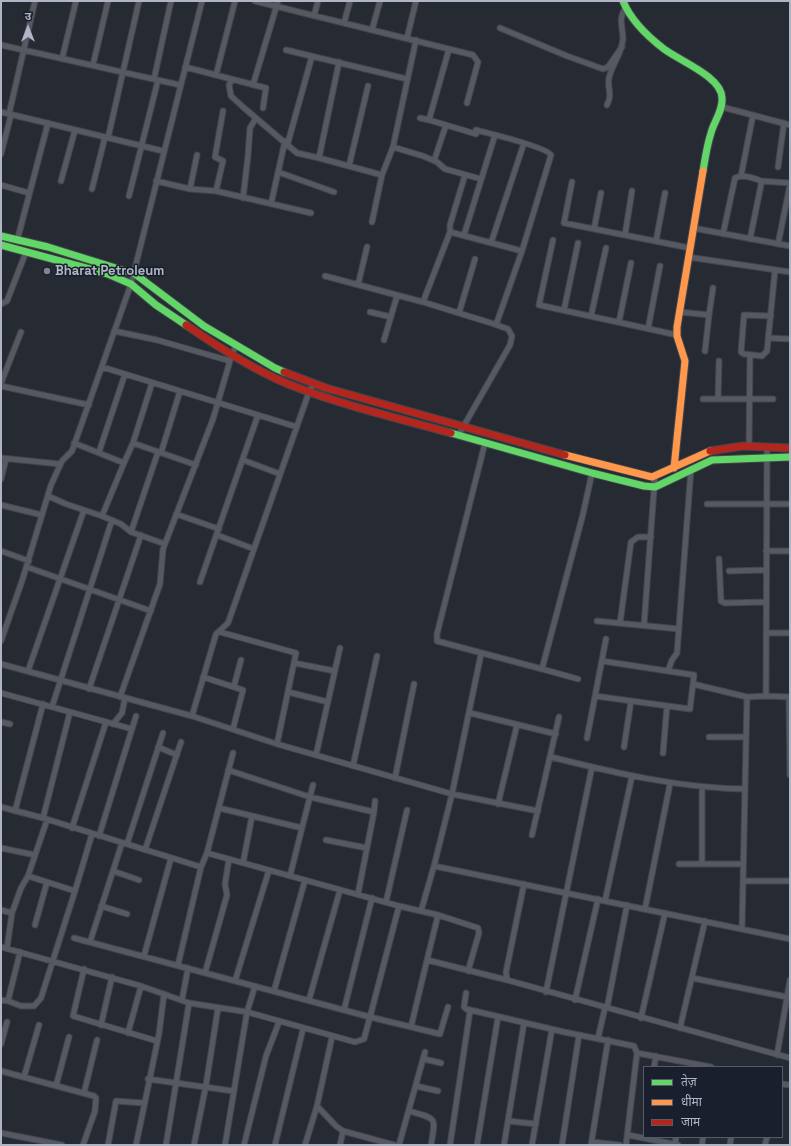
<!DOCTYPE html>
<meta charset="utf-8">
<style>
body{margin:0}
#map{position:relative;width:791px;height:1146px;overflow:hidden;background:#262a33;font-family:"Space Grotesk","Noto Sans Devanagari",sans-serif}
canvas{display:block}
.frame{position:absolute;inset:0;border:2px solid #afb5c5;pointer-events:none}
.legend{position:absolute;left:643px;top:1066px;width:140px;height:72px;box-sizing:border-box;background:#1a1f2d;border:1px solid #565b6a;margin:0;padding:5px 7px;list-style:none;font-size:12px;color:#afb5c5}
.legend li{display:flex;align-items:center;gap:8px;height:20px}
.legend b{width:20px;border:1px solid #565b6a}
.north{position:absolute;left:8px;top:8px;width:40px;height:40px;-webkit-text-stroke:3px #1a1f2d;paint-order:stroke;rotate:0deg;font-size:11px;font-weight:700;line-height:16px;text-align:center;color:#afb5c5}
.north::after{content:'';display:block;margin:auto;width:14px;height:18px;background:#afb5c5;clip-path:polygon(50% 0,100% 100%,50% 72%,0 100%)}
</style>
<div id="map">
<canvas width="791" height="1146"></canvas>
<div class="frame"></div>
<ul class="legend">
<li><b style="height:5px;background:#63d668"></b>तेज़</li>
<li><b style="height:5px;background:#ff974d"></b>धीमा</li>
<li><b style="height:5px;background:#b3261e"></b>जाम</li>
</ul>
<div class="north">उ</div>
</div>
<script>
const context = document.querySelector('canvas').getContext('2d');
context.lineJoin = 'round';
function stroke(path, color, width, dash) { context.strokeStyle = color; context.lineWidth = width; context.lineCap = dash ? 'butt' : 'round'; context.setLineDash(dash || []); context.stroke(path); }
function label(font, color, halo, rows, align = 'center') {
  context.font = font + ' "Space Grotesk",sans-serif'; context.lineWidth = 3; context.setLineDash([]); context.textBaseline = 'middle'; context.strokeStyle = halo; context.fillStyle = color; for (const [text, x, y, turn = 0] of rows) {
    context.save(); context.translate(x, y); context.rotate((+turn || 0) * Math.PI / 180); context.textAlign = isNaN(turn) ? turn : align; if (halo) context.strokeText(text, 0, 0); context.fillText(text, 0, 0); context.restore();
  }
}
const street = new Path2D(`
 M255,1L473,55L478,62L467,103
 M314,16L318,1
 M344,23L350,1
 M500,28L567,56L603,69L608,67L622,47
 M372,30L380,1
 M407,38L416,1
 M1,45L180,85
 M286,50L407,79
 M62,59L76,1
 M339,62L319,158L382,175L393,147L423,156L437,162L445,169L481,179
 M93,65L108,1
 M185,67L266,88L263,108
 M216,75L235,1
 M154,79L171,1
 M232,80L229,85L231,96L243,107L297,153L319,158
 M253,85L278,1
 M607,105C613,93 607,90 609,78C612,64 621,56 623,39C623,28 618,19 625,9
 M722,107L790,125
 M1,112L163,151
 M9,114L35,1
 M420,118L429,120
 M446,125L476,134V130C488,133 547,147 551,155L522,251L496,325
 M108,138L139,1
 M287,146L312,56
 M393,147L416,40
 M1,154L11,115
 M434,161L446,125L429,120L449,49
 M349,166L368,86
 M778,167L784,123
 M278,172L334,192
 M741,176L753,115
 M61,181L75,130
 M156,181L190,189L216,191L311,213
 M761,181L790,183
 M572,182L564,223L690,248
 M1,185L29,193
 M92,189L105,137
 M190,189L197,155
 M216,191L223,161L215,157L223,111
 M129,196L158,80
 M243,198L248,156L250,128L256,118
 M271,204L285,141
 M372,222L382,175
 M693,228L790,246
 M594,229L601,193
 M450,232V225L465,175
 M723,234L735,178C742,174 754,178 761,181V185L750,239
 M464,235L495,135
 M625,235L632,191
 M553,240L539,305L677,335
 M17,241L48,123
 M656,241L665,193
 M491,243L524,143
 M778,244L790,185
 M688,257L790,272
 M325,276L423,302
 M358,285L367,247
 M1,304L7,301L26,252
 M564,310L578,243
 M370,312L391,317
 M680,312L709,315L705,351
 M459,313L475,259
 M709,315L713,288
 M591,316L606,248
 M771,316L744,315L741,352L744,354L762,356L767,351L775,270
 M619,322L631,263
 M648,329L660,266
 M114,331L157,340L230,361
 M768,338L790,339
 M384,340L397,296
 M102,367L297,427
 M1,383L21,332
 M152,383L133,443L196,465
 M1,386L89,405
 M703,399H773
 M718,399L719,361
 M458,436L510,345L512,336L508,329L491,323L423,302L450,232L522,251
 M74,443L124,463L102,516
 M485,443L437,634V641L542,669
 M749,447L750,355
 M99,452L125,374
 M161,453L180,391
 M1,458L60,464
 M243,460L280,474
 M124,463L133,443
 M1,479L6,459
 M48,496L66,504L102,516L121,524L131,532L165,544
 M707,504H790
 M1,505L42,515
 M176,514L219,529
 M131,532L158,452
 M217,535L254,549
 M1,551L29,561
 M766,551H790
 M719,559L721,601L725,603L766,602
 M27,567L151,611
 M729,571L766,570
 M200,582L258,415
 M597,621L679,629
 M620,623L631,542L638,537H651
 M644,625L655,476
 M220,632L296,653L277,744
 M766,633H790
 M1,641L22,581L51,485L62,461L72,451L131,284L202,1
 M294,663L335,671
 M1,664L192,716L277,744L452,794L538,811
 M28,671L84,510
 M668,671L672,660L677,653L691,469
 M203,677L243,690L233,729
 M578,679L542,669L583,514L592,473
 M693,684L747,697
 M234,686L241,660
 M89,689L141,535
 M288,692L328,702
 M1,693L132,729
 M595,696L690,709L694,675L602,661
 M766,696L790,697
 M120,697L160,584L163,549L213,419L232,354L236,346
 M789,697L790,775
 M52,707L112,520
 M470,713L556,734
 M192,716L216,634L228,623L309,392L314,383
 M1,722L10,724
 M113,724L122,713L125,698
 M709,737H746
 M587,738L606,639
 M158,747L177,755
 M624,747L631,701
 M663,753L667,706
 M316,755L340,648
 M551,757C615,773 679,788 745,789
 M353,766L377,656
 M228,770L310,797L374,812
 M395,778L414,684
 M702,787V864
 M498,804L517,725
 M1,807L43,818L201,867L207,853L233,753
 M219,808L302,828L290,876
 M15,811L43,704
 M43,818L70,712
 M72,828L106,722
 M302,828L313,785
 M532,835L559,717
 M99,836L136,716
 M326,840L367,848
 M127,844L163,733
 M1,848L35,855
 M145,850L181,742
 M207,853L399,906
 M243,863L252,816
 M679,864H743
 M434,866L790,939
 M113,871L139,880
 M28,876L75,891L92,834
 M743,881H790
 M524,884L506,972L507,980L790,1058
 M358,894L374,812L375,801
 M605,901L632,776
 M386,902L407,810
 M101,906L127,914
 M645,909L670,784
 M1,910L12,913L7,948
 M421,911L434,866L452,794L481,654
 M12,913L21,888L28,876L47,820
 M35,925L47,882
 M742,928L747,697L766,696L767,448
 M90,942L122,843
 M1,947L141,986L189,1003L247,1012L355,1042L364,1039L370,1017L74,938
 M20,952L8,1001L21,1006H34L41,998L75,891
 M144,956L171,858
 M427,960L438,915
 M178,965L201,867
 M84,969L73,1016L157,1041
 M205,973L227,895L225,884L229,859
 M692,978L787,997
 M235,981L269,870
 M274,991L305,880
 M546,992L592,767
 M466,993L464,1007L466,1009L564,1032L634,1046L637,1053L626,1145
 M1,1000L8,1001
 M182,1000L188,968
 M309,1000L340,890
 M575,1000L598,899
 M448,1007L440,1034L411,1027L427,960L507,980
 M607,1008L627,905
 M344,1010L372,898
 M641,1018L665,913
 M101,1025L112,977
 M411,1027L370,1017L399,906L438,915L478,928L479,933L468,971
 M680,1028L705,921
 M128,1033L141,986
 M598,1038L605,1008
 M1,1044L7,1022
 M637,1053L711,1067
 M777,1055L790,980
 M424,1059L441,1063
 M654,1067L656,1056
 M1,1071L94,1096L96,1098L95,1111L83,1145
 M24,1077L39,1025
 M148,1079L233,1091
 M782,1084L790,1085
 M56,1086L69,1037
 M416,1086L438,1091
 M84,1093L97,1040
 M317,1106L336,1126L343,1131L394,1145
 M409,1111C437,1119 436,1116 431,1145
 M508,1121L536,1124
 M1,1133L62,1145
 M628,1135L678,1145
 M592,1142L620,1145
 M675,1144L676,1137
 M108,1145L116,1101L144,1103
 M136,1145L159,1034L164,994
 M166,1145L189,1003
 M194,1145L206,1085L218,1008
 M225,1145L247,1012L255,986
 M244,1145L266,1056L279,1022
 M275,1145L303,1029
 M305,1145L317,1106L332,1037
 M340,1145L343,1131
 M399,1145L425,1052
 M450,1145L470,1011
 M477,1145L498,1017
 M504,1145L524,1023
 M532,1145L552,1029
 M562,1145L579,1035
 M591,1145L608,1040
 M702,1145L703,1137
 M730,1145L731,1137
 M765,1145L767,1137`);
const fast = new Path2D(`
 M623,1C631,21 647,36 664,49C680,61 722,77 722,98C723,111 714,121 711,133C707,145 705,159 703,171
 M1,236L48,247L135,274L204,326L275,368L284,372
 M1,245L108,274L131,284L156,305L186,325
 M451,433L592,473L644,486L655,487L712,460L790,457`);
const slow = new Path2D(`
 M565,455L652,477L710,451
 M674,468L685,361L677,336V327L703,171`);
const jam = new Path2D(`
 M186,325C218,347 252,369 288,384C341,405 397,418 451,433
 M284,372L326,388L565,455
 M710,451L743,446L790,448`);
stroke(street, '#42454c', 7);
stroke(fast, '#42454c', 9);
stroke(slow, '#42454c', 9);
stroke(jam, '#42454c', 9);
stroke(street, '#565961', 5);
stroke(fast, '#63d668', 7);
stroke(slow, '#ff974d', 7);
stroke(jam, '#b3261e', 7);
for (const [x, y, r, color] of [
 [47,271,4,"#7f8492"]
]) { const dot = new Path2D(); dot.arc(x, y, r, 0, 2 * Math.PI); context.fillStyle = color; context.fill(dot); stroke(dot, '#1a1f2d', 1.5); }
label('bold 13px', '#afb5c5', '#1a1f2d', [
 ["Bharat Petroleum",55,271]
], 'left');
</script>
